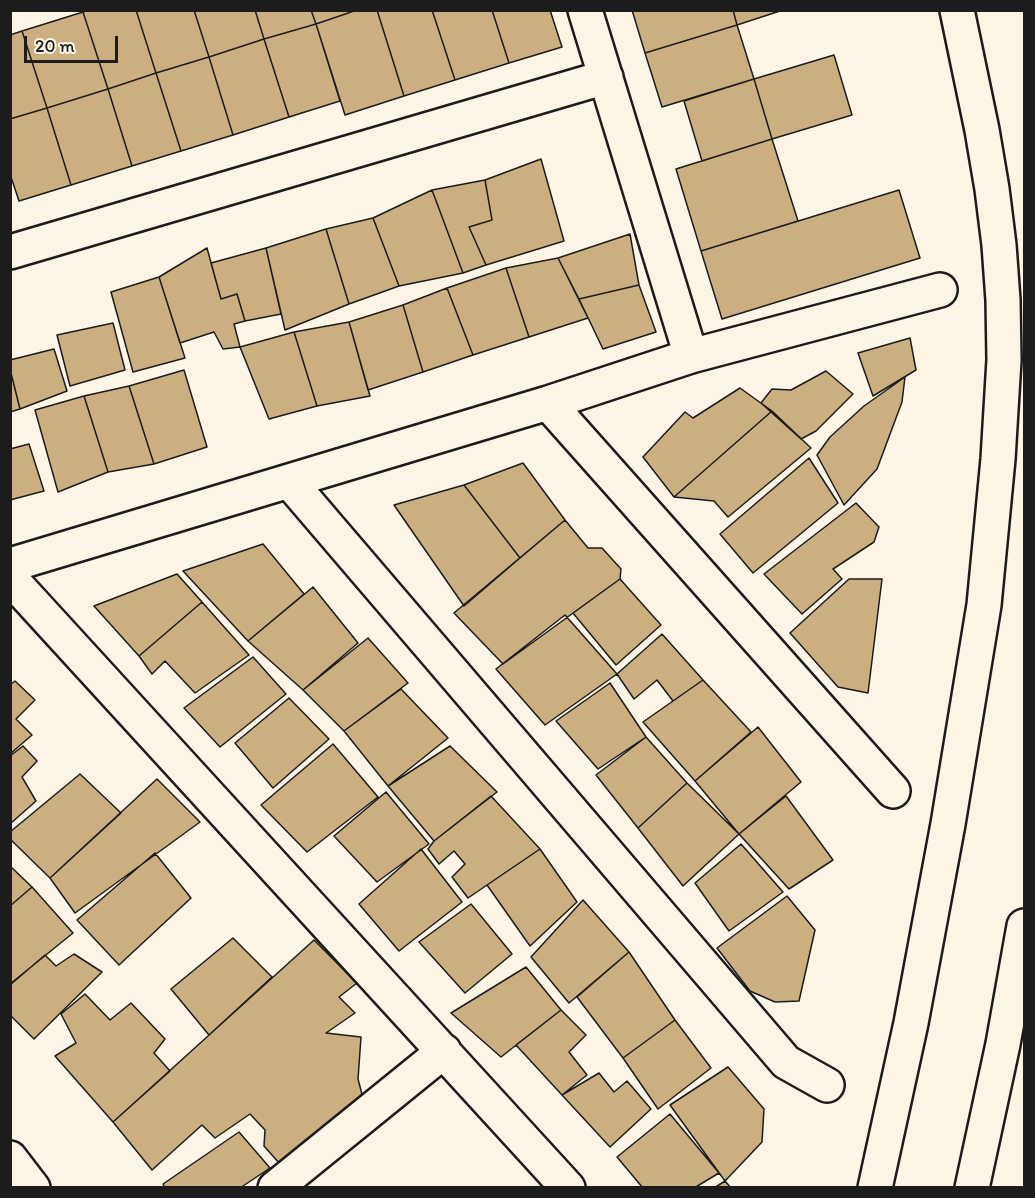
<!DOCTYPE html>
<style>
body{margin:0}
#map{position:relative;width:1035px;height:1198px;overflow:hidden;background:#fcf5e5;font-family:Itim,sans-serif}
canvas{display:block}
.frame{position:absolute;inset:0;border:12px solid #1c1c1c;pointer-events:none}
.scale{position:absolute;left:24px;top:36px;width:94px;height:27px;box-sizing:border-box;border:3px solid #1c1c1c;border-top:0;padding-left:8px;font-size:18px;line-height:21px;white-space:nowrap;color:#1c1c1c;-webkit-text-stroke:4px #fcf5e5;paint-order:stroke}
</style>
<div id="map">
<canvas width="1035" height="1198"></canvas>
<div class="frame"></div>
<div class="scale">20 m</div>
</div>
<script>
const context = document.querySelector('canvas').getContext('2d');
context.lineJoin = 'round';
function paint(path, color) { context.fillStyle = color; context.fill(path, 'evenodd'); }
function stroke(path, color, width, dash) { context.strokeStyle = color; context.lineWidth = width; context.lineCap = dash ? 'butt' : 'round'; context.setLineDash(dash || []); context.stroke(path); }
const building = new Path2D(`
 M89,10H136L156,73L108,89L83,12Z
 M136,10H194L209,57L156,73Z
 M194,10H255L264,39L209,57Z
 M255,10H311L316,24L264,39Z
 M311,10H357L316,24Z
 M357,10H377L404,96L345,115L316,24Z
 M377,10H432L455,80L404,96Z
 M432,10H492L509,63L455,80Z
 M492,10H550L562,47L509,63Z
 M632,10H733L737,25L645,53Z
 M733,10H783L737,25Z
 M83,12L108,89L47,108L22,31Z
 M316,24L340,101L289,117L264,39Z
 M737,25L754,79L662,107L645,53Z
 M22,31L47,108L10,119V35Z
 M264,39L289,117L233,135L209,57Z
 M834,55L852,115L772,139L754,79Z
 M209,57L233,135L181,151L156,73Z
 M156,73L181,151L132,166L108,89Z
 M754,79L772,139L702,161L684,101Z
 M108,89L132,166L71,185L47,108Z
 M47,108L71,185L19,201L10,174V119Z
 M772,139L798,221L701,251L676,169Z
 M541,159L564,241L486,265L469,227L492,220L485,180Z
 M485,180L492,220L469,227L486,265L463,273L432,190Z
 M432,190L463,273L399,286L373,218Z
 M899,190L920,258L722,319L701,251Z
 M373,218L399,286L349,304L326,229Z
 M326,229L349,304L285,330L266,248Z
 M630,234L639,285L579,299L558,258Z
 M207,248L221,299L237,294L245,321L234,324L240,347L223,349L214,332L180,343L159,277Z
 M266,248L281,314L245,321L237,294L221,299L211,263Z
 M558,258L588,318L529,337L506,268Z
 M506,268L529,337L473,355L447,288Z
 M159,277L185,358L133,372L111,292Z
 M639,285L656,332L603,349L579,299Z
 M447,288L473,355L423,372L403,305Z
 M403,305L423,372L368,390L349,322Z
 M349,322L370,396L317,406L294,332Z
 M113,323L125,370L70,386L57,335Z
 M294,332L317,406L269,419L240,347Z
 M910,338L916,370L873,396L858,353Z
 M54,349L67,391L20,409L10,369V360Z
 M10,369L20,409L10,412Z
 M184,370L207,447L154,464L129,386Z
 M826,371L853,394L816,431L801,439L761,403L772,389L791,390Z
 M905,377L902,402L877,469L844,505L817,455L830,437L864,406Z
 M129,386L154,464L108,472L84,396Z
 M740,388L772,411L674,497L643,457L685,412L693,418Z
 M84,396L108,472L58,492L35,410Z
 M772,411L811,448L728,517L714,501L674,497Z
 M29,444L44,491L10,500V449Z
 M809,458L838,503L753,573L720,534Z
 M523,463L565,520L520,558L464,485Z
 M464,485L520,558L464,606L394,505Z
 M856,503L879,527L874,542L833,569L842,579L802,614L764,574Z
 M565,520L588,548H602L621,569L620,579L503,664L454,613Z
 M263,544L304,594L248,641L183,571Z
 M177,574L202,602L139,656L94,606Z
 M620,579L661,625L616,665L573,613Z
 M849,579H882L868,693L838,687L790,633Z
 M313,587L358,643L303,690L248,641Z
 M202,602L249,655L195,693L165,661L152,674L139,656Z
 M565,615L617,674L545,725L496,669Z
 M662,634L703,680L673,701L657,680L634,699L617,674Z
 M368,638L408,683L344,731L303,690Z
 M253,657L286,694L220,747L184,708Z
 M703,680L751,732L695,781L643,722Z
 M15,681L35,700L16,719L32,735L10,754V685Z
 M610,683L646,737L598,769L556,721Z
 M401,689L448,738L388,786L344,731Z
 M289,698L329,739L273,788L235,743Z
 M758,727L801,782L739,834L695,781Z
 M646,737L687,783L638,828L596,775Z
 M333,744L378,797L307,852L261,805Z
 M23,746L37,761L22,777L36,801L10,824V756Z
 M450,746L497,792L434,841L388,786Z
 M80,774L121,813L50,878L10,839V832Z
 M157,779L200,822L75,913L50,878Z
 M687,783L739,834L683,886L638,828Z
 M386,792L429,844L377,882L334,836Z
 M491,796L540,849L468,898L452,877L465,864L454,851L439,864L428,849L434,841Z
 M786,796L833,860L789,889L739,834Z
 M741,844L783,892L729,931L695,883Z
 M421,849L462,902L399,951L359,904Z
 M540,849L577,902L530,946L487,885Z
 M155,853L191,898L119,965L77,920Z
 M10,866L32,887L10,906Z
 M32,887L73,933L10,984V906Z
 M787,896L815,930L799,1001L775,1002L750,991L717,948Z
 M583,900L629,952L569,1003L531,957Z
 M471,904L512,954L465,993L419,942Z
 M233,938L272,977L209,1035L171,989Z
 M314,940L357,983L339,997L355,1013L326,1033L361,1037L358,1079L363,1098L280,1164L264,1146L265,1130L250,1114L215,1138L202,1125L152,1170L113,1122Z
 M629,952L675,1020L623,1058L577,997Z
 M74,954L102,972L34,1039L10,1015V985L45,955L56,966Z
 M526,967L561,1010L501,1057L451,1013Z
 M85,994L110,1020L131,1003L165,1039L154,1053L170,1071L113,1122L55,1056L76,1043L61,1014Z
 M561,1010L586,1035L569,1052L587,1075L562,1095L516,1045Z
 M675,1020L711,1068L658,1109L623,1058Z
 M728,1067L764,1109L762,1142L725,1181L670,1105Z
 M599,1073L614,1092L627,1081L651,1109L610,1147L562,1095Z
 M670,1114L719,1173L694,1188H643L617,1157Z
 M239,1132L270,1168L240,1188H165L163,1184Z
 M725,1181L731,1188H714Z`);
paint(building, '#ccaf81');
stroke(building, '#1c1c1c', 1.5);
const minor = new Path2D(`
 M585,10L691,356
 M10,252L606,77
 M548,403L893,791
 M289,481L786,1062L827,1085
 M10,565L548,403L691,356L940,290
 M10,578L568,1188
 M10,1158L33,1188
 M275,1188L444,1051`);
const highway = new Path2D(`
 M875,1188L911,1023L948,824L984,605L998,459L1004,360L1003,300L999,245L992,189L982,130L957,10
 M972,1188L1003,1044L1024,926`);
stroke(minor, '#1c1c1c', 38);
stroke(highway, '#1c1c1c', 38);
stroke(minor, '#fcf5e5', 33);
stroke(highway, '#fcf5e5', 33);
</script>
